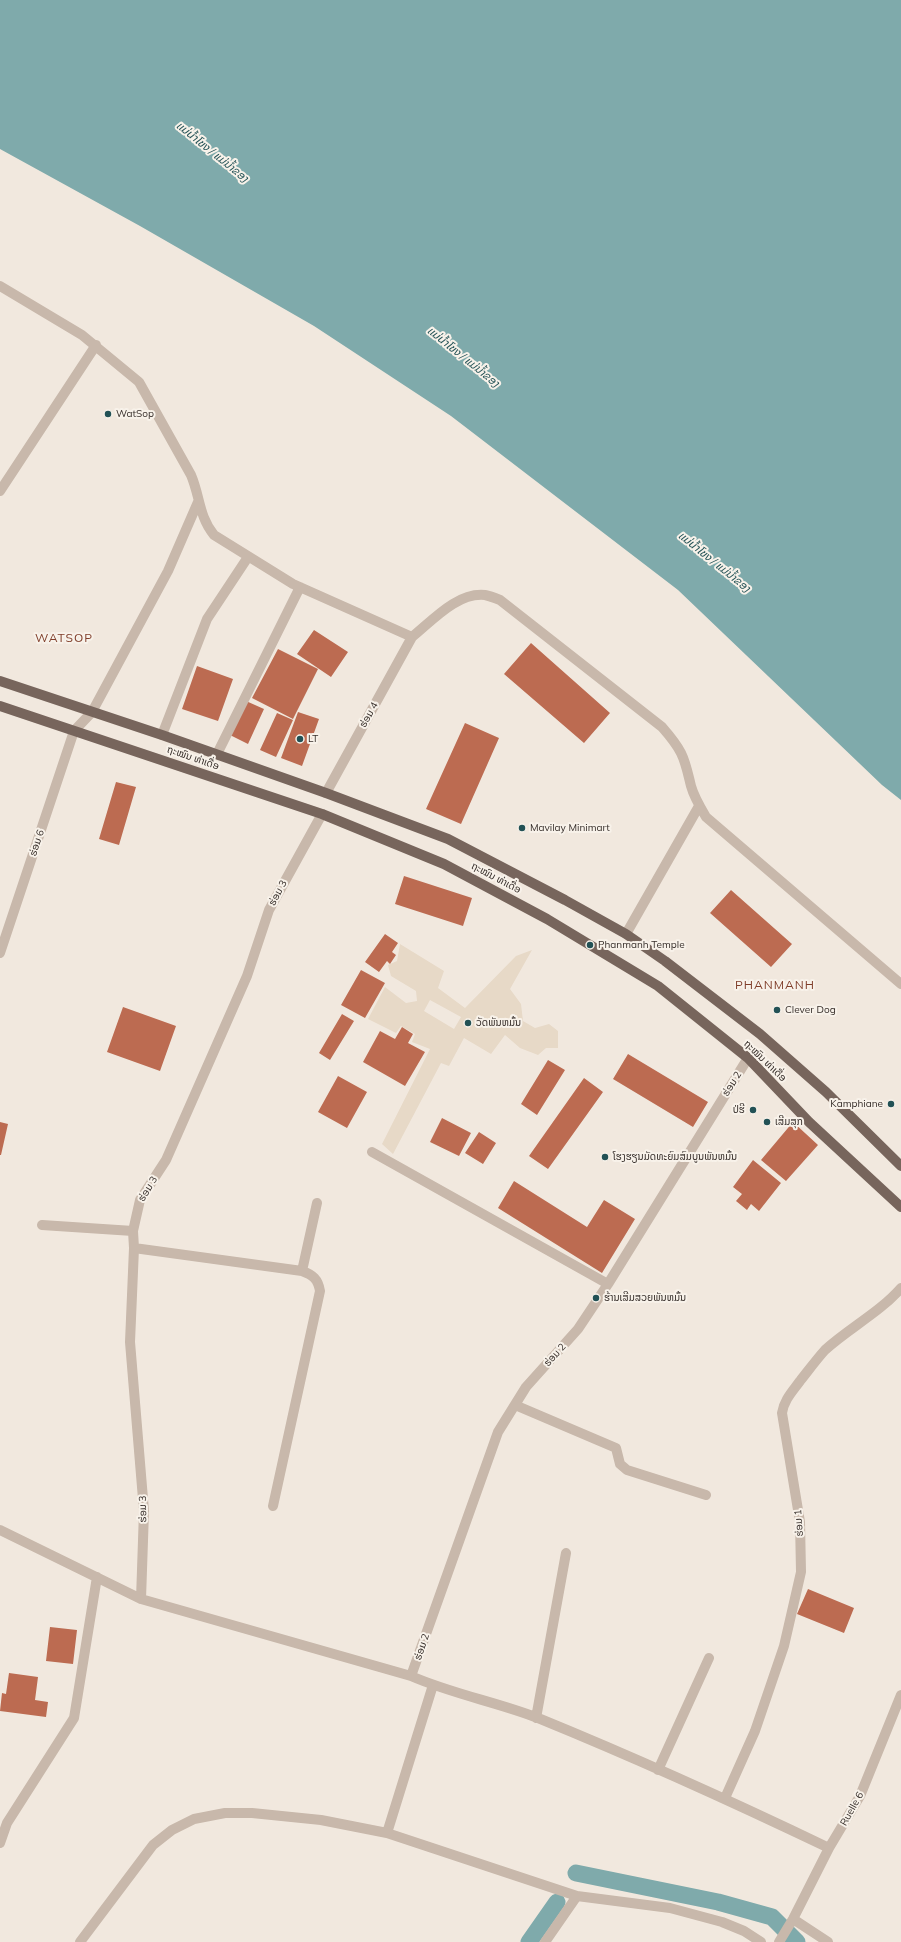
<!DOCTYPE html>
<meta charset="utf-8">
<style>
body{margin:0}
canvas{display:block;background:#f1e8de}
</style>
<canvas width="901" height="1942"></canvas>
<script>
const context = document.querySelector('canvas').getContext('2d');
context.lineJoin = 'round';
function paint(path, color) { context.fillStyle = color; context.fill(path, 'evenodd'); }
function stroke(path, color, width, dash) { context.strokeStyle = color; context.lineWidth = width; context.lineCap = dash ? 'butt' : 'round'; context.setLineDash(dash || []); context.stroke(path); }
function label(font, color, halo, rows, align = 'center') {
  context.font = font + ' Mulish,"Noto Sans Lao","Noto Sans Thai",sans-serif'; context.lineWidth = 4; context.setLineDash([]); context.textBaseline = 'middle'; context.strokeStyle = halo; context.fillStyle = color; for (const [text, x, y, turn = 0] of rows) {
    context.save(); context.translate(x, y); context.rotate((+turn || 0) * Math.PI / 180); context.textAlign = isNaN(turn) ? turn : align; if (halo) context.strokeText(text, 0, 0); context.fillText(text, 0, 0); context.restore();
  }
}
paint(new Path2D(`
 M400,944L444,971L438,988L465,1008L516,956L532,950L510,989L521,1004L523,1021L535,1028L549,1024L558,1031V1048H546L538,1055L520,1048L505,1035L491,1054L464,1038L449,1066L441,1063L393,1154L382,1144L430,1049L412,1042L415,1034L401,1026L396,1033L368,1019L385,987L406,1003L417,1001L416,991L391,976L388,965L397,961ZM430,1000L461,1017L454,1029L424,1011Z`), '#e7d9c7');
paint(new Path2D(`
 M0,0H901V800L882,785L678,590L451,416L314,326L140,226L0,149Z`), '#7faaab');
stroke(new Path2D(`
 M576,1873L718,1902L772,1917L797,1942
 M529,1942L557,1902`), '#7faaab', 17);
paint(new Path2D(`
 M314,630L348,652L331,677L297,654Z
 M531,643L610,713L584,743L504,674Z
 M278,649L318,669L293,719L252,698Z
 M197,666L233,679L218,721L182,709Z
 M246,701L264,709L248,744L230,735Z
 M298,712L319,719L302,766L281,758Z
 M277,713L293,720L276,757L260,750Z
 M465,723L499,738L461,824L426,809Z
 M116,782L136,787L119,845L99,839Z
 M404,876L472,898L463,926L395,904Z
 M731,890L792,944L771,967L710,913Z
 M385,934L398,943L392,952L396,955L390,964L387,961L379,972L365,962Z
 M361,970L385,983L365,1018L341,1005Z
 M123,1007L176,1026L160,1071L107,1052Z
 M342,1014L354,1021L330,1060L319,1053Z
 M402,1027L413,1034L408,1043L425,1052L405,1086L363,1062L380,1031L395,1039Z
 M628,1054L708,1102L693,1127L613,1079Z
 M548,1060L565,1070L537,1115L521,1104Z
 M338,1076L367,1092L347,1128L318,1112Z
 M584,1078L603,1092L548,1169L529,1156Z
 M442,1118L471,1133L459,1156L430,1142Z
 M0,1122L8,1124L1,1155H0Z
 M793,1122L818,1145L786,1181L761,1160Z
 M479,1132L496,1143L483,1164L465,1153Z
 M753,1160L781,1183L759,1211L751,1204L747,1210L736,1201L742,1194L733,1187Z
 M514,1181L587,1227L604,1200L635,1219L602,1273L498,1208Z
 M808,1589L854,1608L844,1633L797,1614Z
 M50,1627L77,1630L73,1664L46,1661Z
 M9,1673L38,1677L35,1700L48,1702L46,1717L0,1711L2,1693L6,1694Z`), '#bc6b51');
stroke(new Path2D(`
 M0,286L82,335L139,382L191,475C200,496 199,517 214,535L293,584L412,637C432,621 457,592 485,595C490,596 495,598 500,600L662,727C669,735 676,743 681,753C686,763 688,774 691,786C694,797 700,807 706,817L901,984
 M0,491L96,345
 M162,735L207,619L248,557
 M217,754L300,587
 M326,793L412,637
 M626,934L699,806
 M0,953L74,731L92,712L168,571L198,502
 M372,1152L608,1284
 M42,1225L133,1231
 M134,1248L302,1271C313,1275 318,1279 320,1291L273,1506
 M302,1271L317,1203
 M515,1405L616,1448L620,1464L627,1470L706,1495
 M0,1530L141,1599L411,1676C452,1694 497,1702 538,1718C636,1758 733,1802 829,1848
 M141,1599L144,1511L130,1342L134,1248L133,1231L140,1200L166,1160L247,976L269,910L322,814
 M411,1676L498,1432L526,1387L578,1329L608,1284L748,1058
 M536,1718L566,1553
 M658,1770L709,1658
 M725,1798L755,1731L784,1646L801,1572L800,1522L782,1413C784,1400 792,1392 800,1381C808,1371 816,1360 825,1350C849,1328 879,1313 901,1288
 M387,1833L433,1685
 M0,1843L7,1823L74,1718L97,1577
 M793,1919L828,1942
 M80,1942L153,1845L172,1830L194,1819L225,1813H252L321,1820L387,1833L577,1896L670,1908L722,1922L744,1931L761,1942
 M545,1942L577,1896
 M779,1942L793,1919L829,1848L860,1796L901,1695`), '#c8b8ab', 10);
stroke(new Path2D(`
 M0,681L162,735L326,793L448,839L565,900L626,934L665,961L760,1034L826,1092L901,1166
 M0,706L322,814L444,864L547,919L658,986L748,1058L809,1122L901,1207`), '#77655c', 10);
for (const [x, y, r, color] of [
 [108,414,4,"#225155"],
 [300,739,4,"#225155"],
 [522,828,4,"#225155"],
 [590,945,4,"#225155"],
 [777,1010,4,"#225155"],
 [468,1023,4,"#225155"],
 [891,1104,4,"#225155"],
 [753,1110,4,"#225155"],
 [767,1122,4,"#225155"],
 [605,1157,4,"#225155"],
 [596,1298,4,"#225155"]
]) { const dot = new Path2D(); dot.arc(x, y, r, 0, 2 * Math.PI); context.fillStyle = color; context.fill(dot); stroke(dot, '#f8f2ea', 1.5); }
label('10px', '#362e2a', '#f8f2ea', [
 ["WatSop",116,414],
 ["LT",308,739],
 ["Mavilay Minimart",530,828],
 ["Phanmanh Temple",598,945],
 ["Clever Dog",785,1010],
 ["ວັດພັນຫມັ້ນ",476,1023],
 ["Kamphiane",883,1104,"right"],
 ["ປ່ຮີ",745,1110,"right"],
 ["ເສີມສຸກ",775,1122],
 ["ໂຮງຮຽນມັດທະຍົມສົມບູນພັນຫມັ້ນ",613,1157],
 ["ຮ້ານເສີມສວຍພັນຫມັ້ນ",604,1298]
], 'left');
label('10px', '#362e2a', '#f8f2ea', [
 ["ຮ່ອມ 4",369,715,-61],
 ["ຖະໝົນ ທ່າເດື່ອ",193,758,19],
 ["ຮ່ອມ 6",37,843,-72],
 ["ຖະໝົນ ທ່າເດື່ອ",496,878,28],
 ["ຮ່ອມ 3",278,893,-62],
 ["ຖະໝົນ ທ່າເດື່ອ",765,1061,44],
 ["ຮ່ອມ 2",732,1084,-58],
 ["ຮ່ອມ 3",148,1189,-59],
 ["ຮ່ອມ 2",555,1355,-48],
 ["ຮ່ອມ 3",143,1509,-91],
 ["ຮ່ອມ 1",799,1523,-94],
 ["ຮ່ອມ 2",422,1647,-71],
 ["Ruelle 6",852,1809,-61]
]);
label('italic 11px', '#225155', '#f8f2ea', [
 ["แม่น้ำโขง / ແມ່ນ້ຳຂອງ",212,152,39],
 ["แม่น้ำโขง / ແມ່ນ້ຳຂອງ",463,357,39],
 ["แม่น้ำโขง / ແມ່ນ້ຳຂອງ",714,562,39]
]);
context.letterSpacing = '1px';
label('12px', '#7f3d29', '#f8f2ea', [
 ["WATSOP",64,638],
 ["PHANMANH",775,985]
]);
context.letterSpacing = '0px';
</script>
